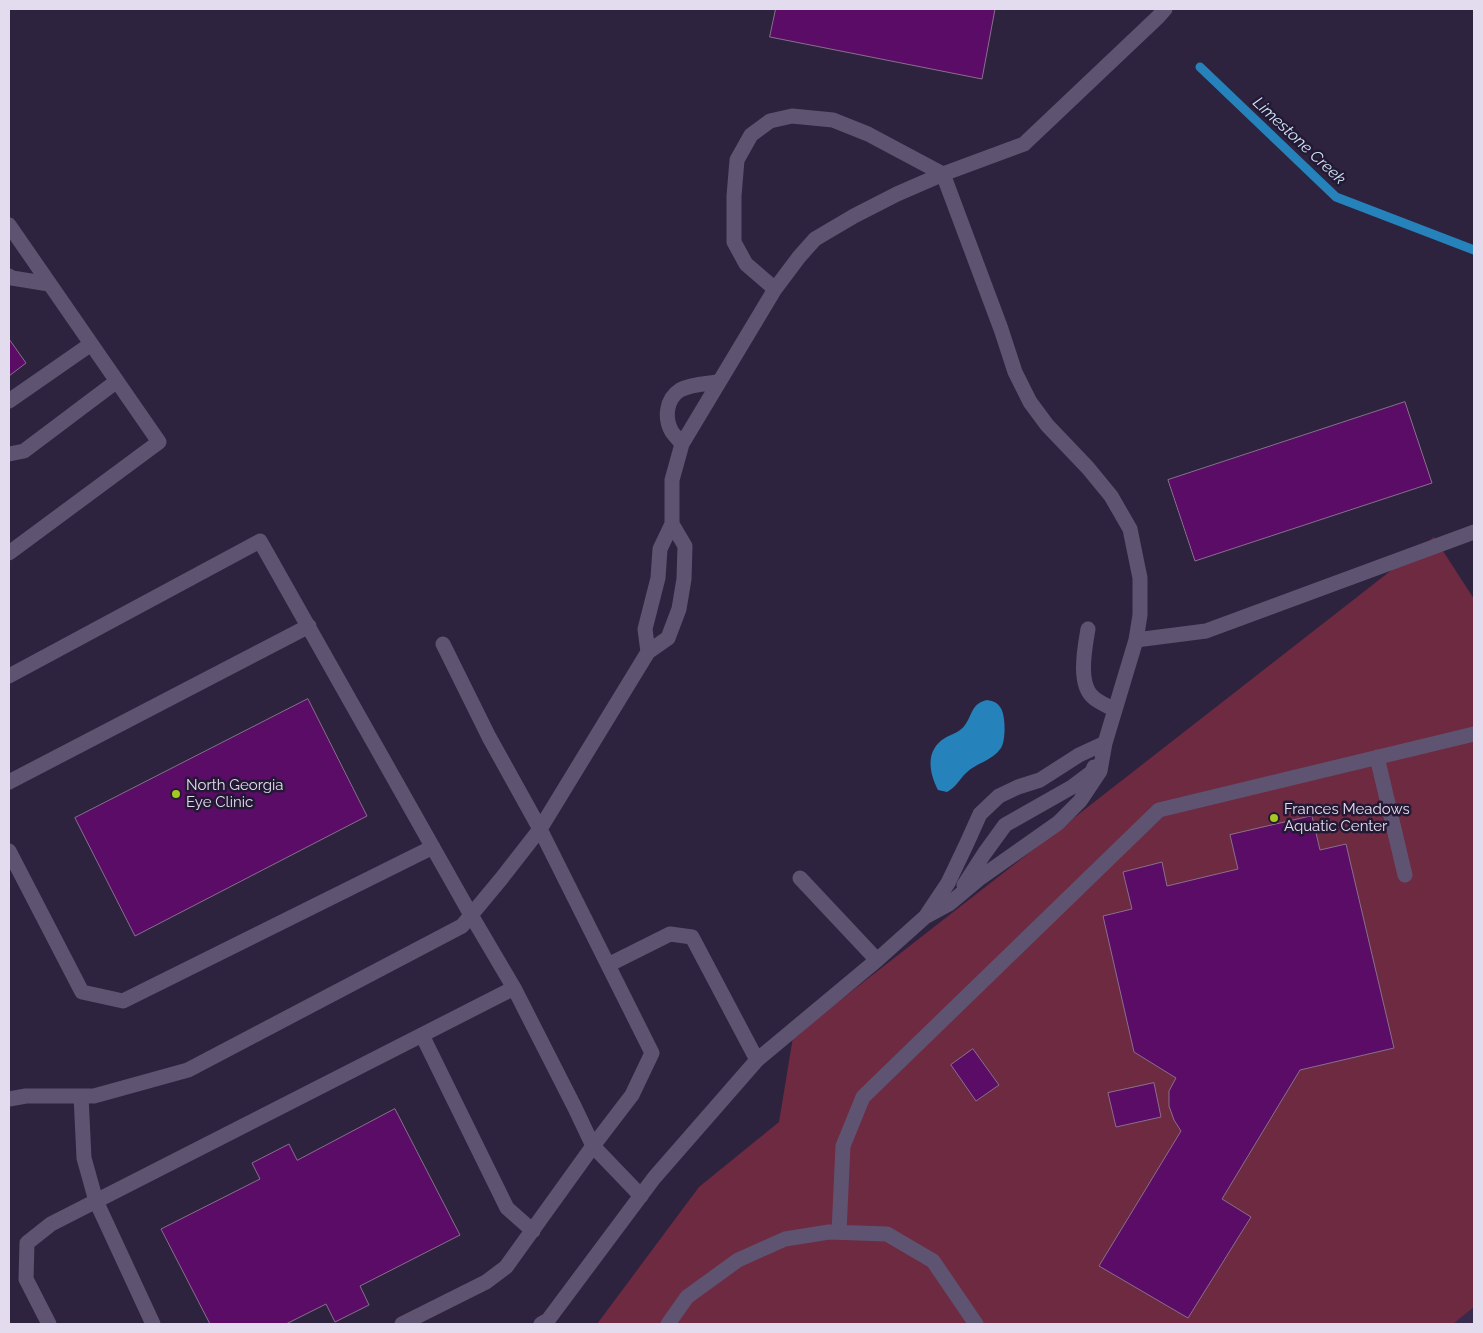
<!DOCTYPE html>
<style>
body{margin:0}
#map{position:relative;width:1483px;height:1333px;overflow:hidden;background:#2e233f;font-family:Raleway,sans-serif}
canvas{display:block}
.frame{position:absolute;inset:0;border:10px solid #e2dcee;pointer-events:none}
</style>
<div id="map">
<canvas width="1483" height="1333"></canvas>
<div class="frame"></div>
</div>
<script>
const context = document.querySelector('canvas').getContext('2d');
context.lineJoin = 'round';
function paint(path, color) { context.fillStyle = color; context.fill(path, 'evenodd'); }
function stroke(path, color, width, dash) { context.strokeStyle = color; context.lineWidth = width; context.lineCap = dash ? 'butt' : 'round'; context.setLineDash(dash || []); context.stroke(path); }
function label(font, color, halo, rows, align = 'center') {
  context.font = font + ' Raleway,sans-serif'; context.lineWidth = 5; context.setLineDash([]); context.textBaseline = 'middle'; context.strokeStyle = halo; context.fillStyle = color; for (const [text, x, y, turn = 0] of rows) {
    context.save(); context.translate(x, y); context.rotate((+turn || 0) * Math.PI / 180); context.textAlign = isNaN(turn) ? turn : align; if (halo) context.strokeText(text, 0, 0); context.fillText(text, 0, 0); context.restore();
  }
}
paint(new Path2D(`
 M1474,1307V1324H1453Z`), '#382a4c');
paint(new Path2D(`
 M1434,537L1474,599V1307L1453,1324H597L699,1187L779,1122L793,1037Z`), '#6e2a41');
paint(new Path2D(`
 M987,700C992,701 997,702 1000,707C1006,714 1006,741 1001,748C992,761 976,763 966,773C959,780 956,787 947,792L938,790C929,772 925,750 945,738C952,734 960,732 965,725C973,714 971,704 987,700Z`), '#2682bb');
stroke(new Path2D(`
 M1200,67L1336,197L1474,250`), '#2682bb', 9);
const building = new Path2D(`
 M776,9H995L982,79L770,37Z
 M9,339L26,363L9,376Z
 M1405,402L1432,483L1195,561L1168,480Z
 M308,699L367,816L135,936L75,818Z
 M1312,816L1320,850L1346,844L1394,1048L1300,1070L1222,1199L1251,1217L1188,1318L1099,1266L1181,1131L1174,1120L1169,1106V1091L1176,1078L1134,1052L1103,916L1132,909L1123,872L1162,862L1167,886L1238,869L1230,835Z
 M973,1049L999,1085L976,1101L951,1065Z
 M1154,1083L1161,1117L1116,1127L1108,1093Z
 M395,1109L460,1235L360,1286L369,1305L335,1322L326,1304L286,1324H210L161,1229L260,1179L252,1163L289,1144L297,1160Z`);
paint(building, '#5a0c66');
stroke(building, '#886f8c', 1);
stroke(new Path2D(`
 M9,225L159,442L9,553
 M9,276L12,278L49,284
 M775,289L746,264L734,242V196L737,160L751,135L770,121L792,116L833,120L868,134L943,174L1001,329L1015,372L1030,402L1047,425L1088,468L1111,496L1130,529L1140,578V615L1136,640L1206,631L1474,532
 M9,401L91,344
 M682,444C679,440 675,436 672,432C664,418 666,399 680,390C692,384 706,384 718,382
 M9,454L24,451L117,381
 M1088,629C1085,647 1077,685 1094,698C1100,703 1108,706 1115,710
 M648,652L645,629L658,578L660,549L672,524V480L682,444L775,289L799,257L815,239L854,216L897,194L943,174L1024,144L1158,17L1165,9
 M9,676L260,541L471,915L514,988
 M1377,757L1405,875
 M9,782L309,626
 M9,851L82,992L123,1001L433,847
 M800,878L877,960
 M964,885L984,854L1005,825L1072,787L1092,772L1094,767
 M926,916L948,883L967,843L980,814L999,796L1018,787L1040,780L1079,755L1105,743
 M422,1035L507,1208L533,1231
 M757,1060L877,960L925,917L949,904L980,878L1058,823L1080,801L1100,771L1105,743L1136,640
 M81,1096L84,1158L96,1201L153,1324
 M9,1099L26,1096H94L188,1070L462,926L501,879L540,829L648,652L668,638L679,609L684,579L685,546L672,524
 M839,1232L843,1146L863,1097L1159,810L1474,734
 M49,1324L26,1279L27,1243L51,1224L514,988L575,1108L593,1146L641,1196
 M402,1324L486,1282L506,1267L593,1146L632,1095L652,1053L540,829L489,737L443,644
 M541,1324L548,1320L654,1178L757,1060L692,937L670,934L608,965
 M668,1324L687,1297L738,1260L785,1239L829,1232L887,1234L933,1261L976,1324`), '#5f5372', 15);
for (const [x, y, r, color] of [
 [176,794,5,"#a6c821"],
 [1274,818,5,"#a6c821"]
]) { const dot = new Path2D(); dot.arc(x, y, r, 0, 2 * Math.PI); context.fillStyle = color; context.fill(dot); stroke(dot, '#241934', 2); }
label('15px', '#e2dcee', '#241934', [
 ["North Georgia",186,785],
 ["Eye Clinic",186,802],
 ["Frances Meadows",1284,809],
 ["Aquatic Center",1284,826]
], 'left');
label('italic 16px', '#d0e8fb', '#241934', [
 ["Limestone Creek",1299,141,43]
]);
</script>
